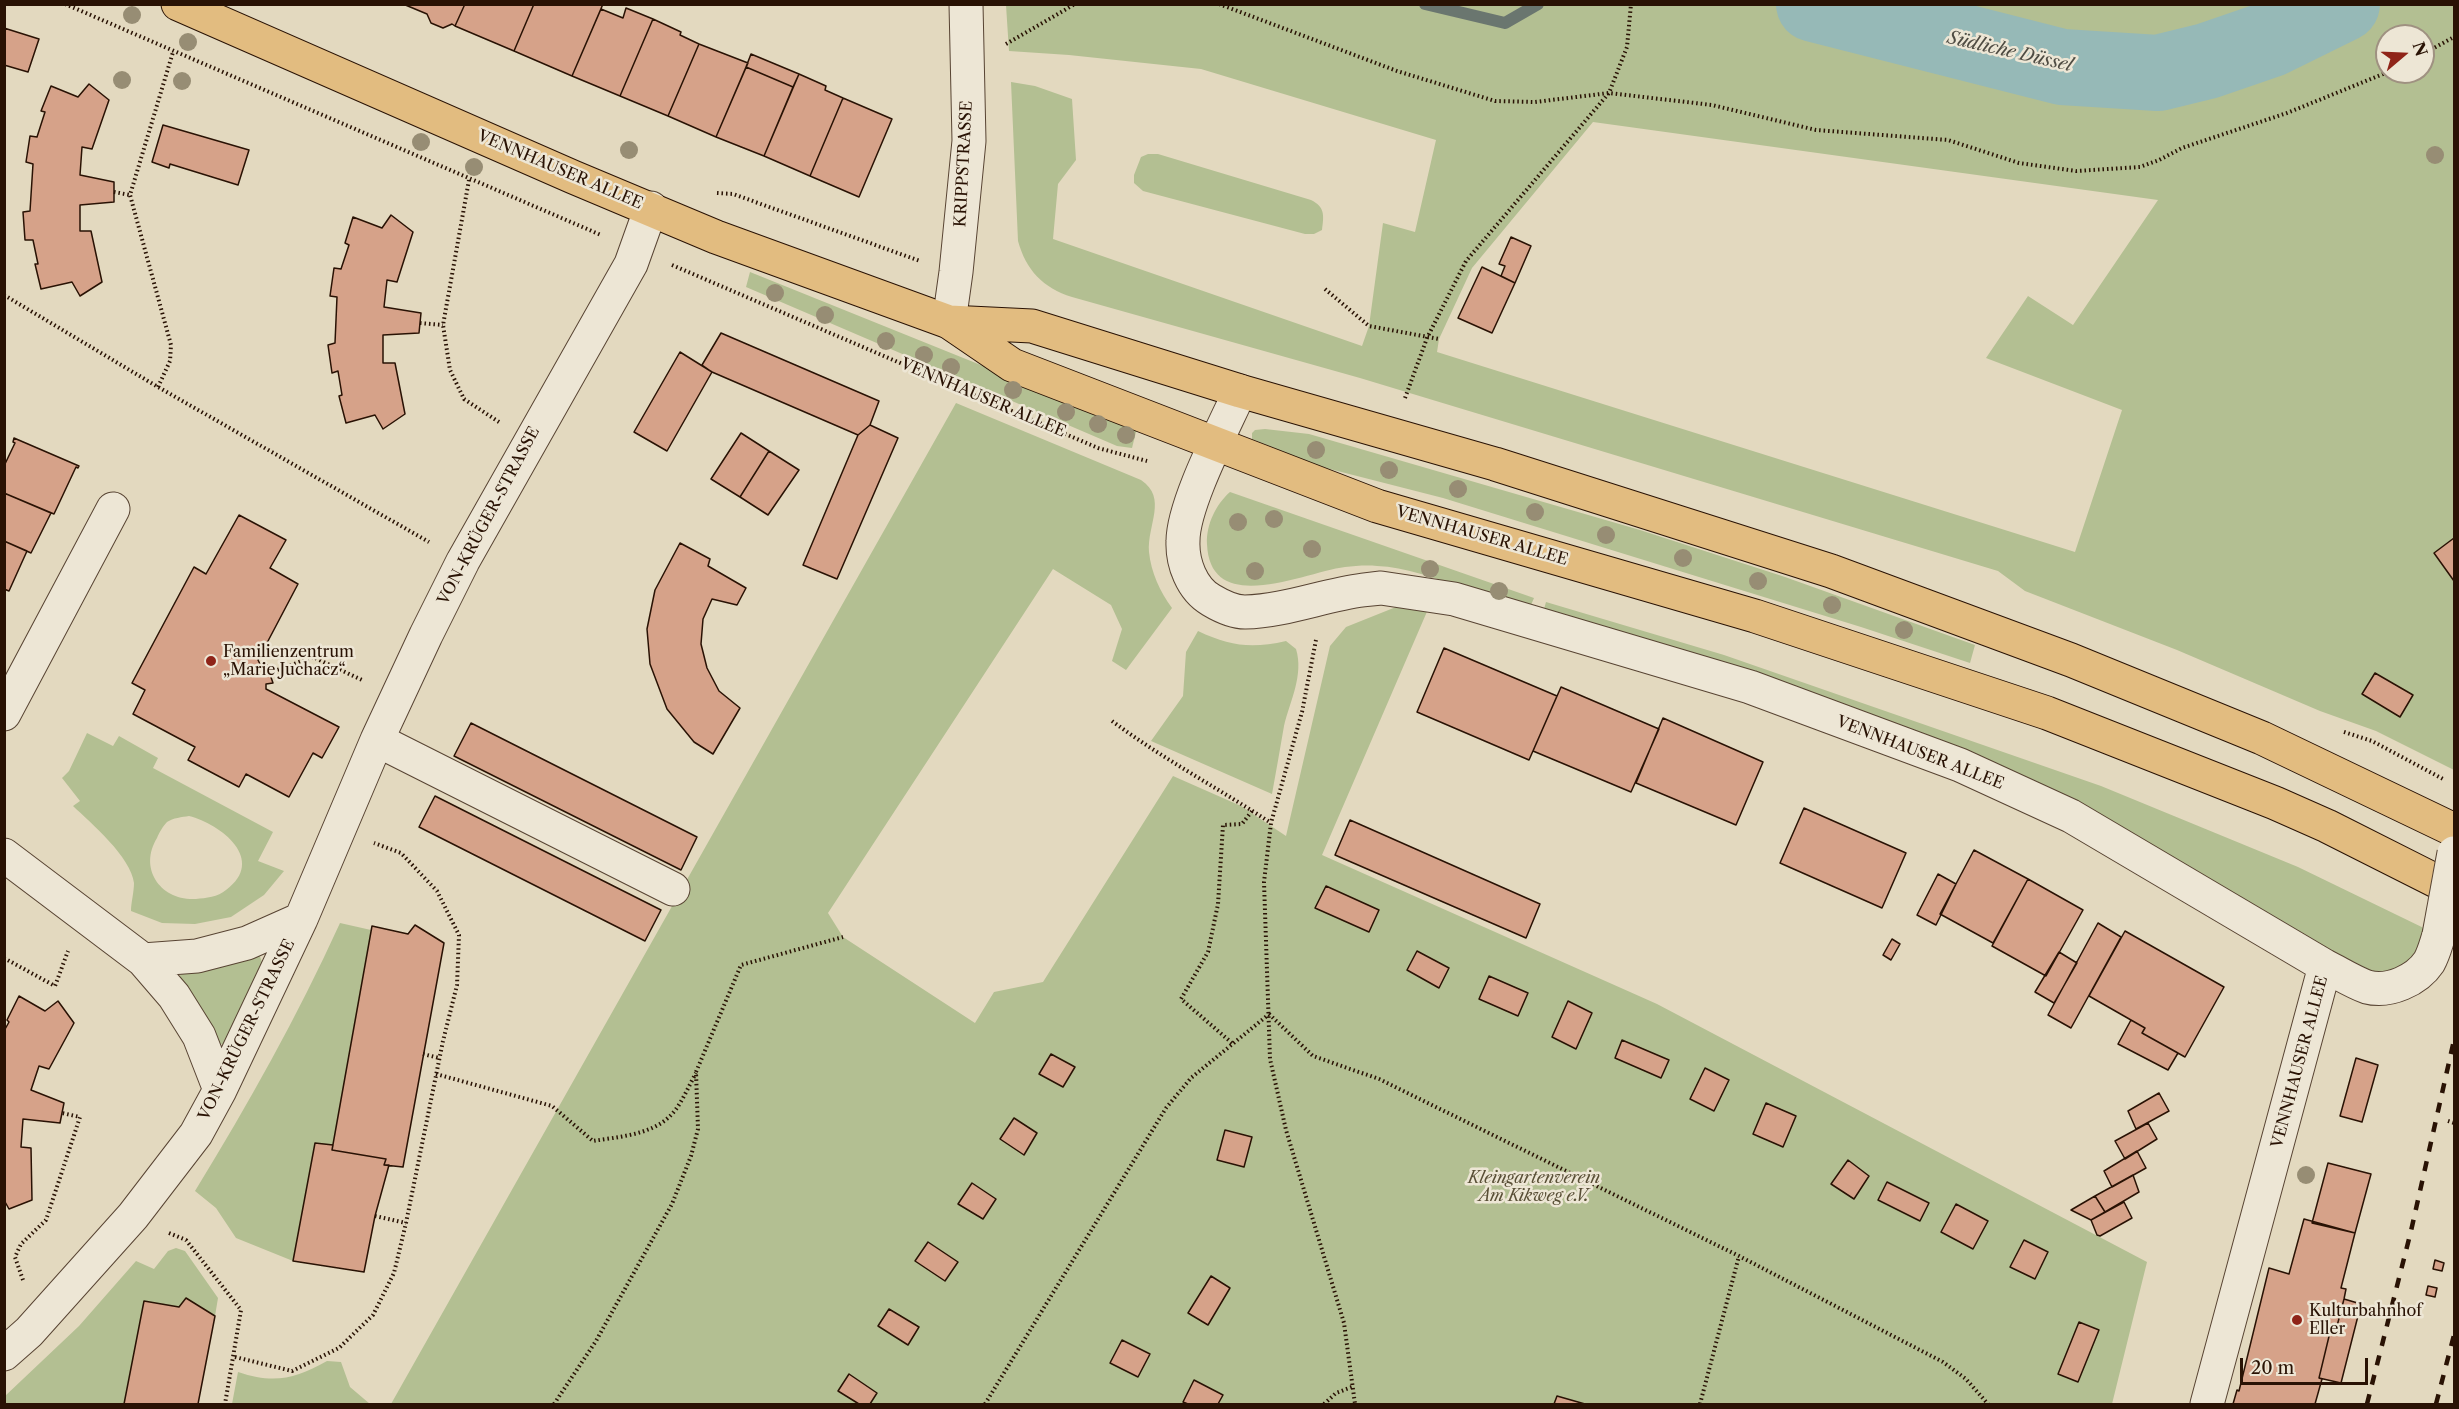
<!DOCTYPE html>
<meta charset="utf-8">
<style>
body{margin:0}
#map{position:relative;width:2459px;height:1409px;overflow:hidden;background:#e3d9bf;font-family:"Libre Caslon Text",serif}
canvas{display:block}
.frame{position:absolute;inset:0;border:6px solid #291204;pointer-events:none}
.north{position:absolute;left:2375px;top:24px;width:60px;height:60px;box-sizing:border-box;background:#ede6d5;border:2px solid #9f9181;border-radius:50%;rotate:71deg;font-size:16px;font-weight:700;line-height:24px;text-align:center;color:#291204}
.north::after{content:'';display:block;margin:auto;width:21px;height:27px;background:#8f2418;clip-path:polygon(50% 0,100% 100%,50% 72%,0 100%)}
.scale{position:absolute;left:2240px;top:1358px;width:128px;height:27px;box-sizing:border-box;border:3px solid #291204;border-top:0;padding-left:8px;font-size:18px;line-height:21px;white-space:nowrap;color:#291204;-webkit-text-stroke:4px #ede6d5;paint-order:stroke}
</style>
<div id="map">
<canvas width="2459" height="1409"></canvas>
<div class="frame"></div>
<div class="north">N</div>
<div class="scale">20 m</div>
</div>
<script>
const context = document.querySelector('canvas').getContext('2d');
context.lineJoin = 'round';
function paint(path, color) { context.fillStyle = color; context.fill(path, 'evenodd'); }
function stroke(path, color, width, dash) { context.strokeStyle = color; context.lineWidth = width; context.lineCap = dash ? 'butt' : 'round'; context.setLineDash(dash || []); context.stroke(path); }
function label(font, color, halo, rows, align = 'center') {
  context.font = font + ' "Libre Caslon Text",serif'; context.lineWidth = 5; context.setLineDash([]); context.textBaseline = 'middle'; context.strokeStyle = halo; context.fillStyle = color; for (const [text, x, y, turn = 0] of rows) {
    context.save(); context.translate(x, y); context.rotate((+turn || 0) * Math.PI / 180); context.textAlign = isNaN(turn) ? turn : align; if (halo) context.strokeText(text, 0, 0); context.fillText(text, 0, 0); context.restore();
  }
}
paint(new Path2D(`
 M1006,5H2454V770L2376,731L2320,711L2177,650L2025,591L1998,571L1360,378L1072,297C1043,288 1026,270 1018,241L1011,82L1035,86L1072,99L1076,160L1058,184L1053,239L1362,346L1369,326L1383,223L1415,232L1436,140L1201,69L1069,55L1009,51ZM2387,36H2423V72H2387ZM1593,122L2158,200L2073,325L2028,296L1986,358L2122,410L2075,552L1437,352L1439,339L1472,268Z
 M1148,154H1158L1311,200C1325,207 1324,215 1322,230L1314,234H1305L1143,191L1134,183V175L1141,157Z
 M750,272L1137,428L1132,448L1117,446L746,287Z
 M956,403L1141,480C1168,498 1147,525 1149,552C1151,572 1160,592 1172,608L1126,670L1112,661L1122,629L1111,605L1053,569L828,913L843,937L975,1023L994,992L1043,982L1173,776L1241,806L1286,836L1330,646L1346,627L1396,607H1429L1322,855L1657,1004L2147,1262L2112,1404H391Z
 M1265,429L1309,434L1640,530L1785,577L1975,645L1970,663L1861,627L1443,498L1318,466L1252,439V433L1255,430Z
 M1230,492L1534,598L1531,605C1508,599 1484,593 1461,586C1433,578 1406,567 1377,566C1366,565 1355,566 1345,567C1305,572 1210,618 1207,544C1206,525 1216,504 1230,492Z
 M1546,602L1724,655L2101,786L2298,867L2432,932L2414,966L2395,973H2371L2082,811L1544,609Z
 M1198,631C1230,646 1251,649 1286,641L1296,649C1304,675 1290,701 1284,726C1280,749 1276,772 1272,794L1151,741L1183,696L1186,652Z
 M87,733L113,746L119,736L158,758L153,768L273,832L258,861L284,871L264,895L231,917L195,924L162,923L131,911C131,903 134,892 134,883C131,857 91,823 73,806L80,801L62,778L69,771ZM189,816C221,824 267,860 226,890C218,897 206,898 196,899C161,901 138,869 157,838C159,833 163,826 167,822C173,818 182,817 189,816Z
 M340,923L371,930L333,1145L315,1143L293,1261L236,1238L216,1208L195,1191C249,1103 297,1017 340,923Z
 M259,954L264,967L227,1043L219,1045L178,977L190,967Z
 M176,1248L185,1251L218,1298L215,1316L186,1298L179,1307L144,1301L124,1404H6L4,1397L79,1326L136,1261L154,1269L168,1251Z
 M327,1361L341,1362L350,1387L370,1404H232L238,1372C274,1384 295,1379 327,1361Z`), '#b3bf92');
stroke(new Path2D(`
 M1425,4L1505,23L1538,4`), '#6a766f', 12);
stroke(new Path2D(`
 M1814,4L2062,67L2158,73L2207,61L2271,39L2342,4`), '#96b9b7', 76);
const building = new Path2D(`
 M403,4H465L455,26L452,24L443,28L431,23L427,14Z
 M465,4H534L514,51L455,26Z
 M534,4H603L572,76L514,51Z
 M626,8L653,19L620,96L572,76L601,9L623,18Z
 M653,19L681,32L680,35L699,44L668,116L620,96Z
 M4,28L39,39L28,72L4,65Z
 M699,44L748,63L716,137L668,116Z
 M751,54L799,74L793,87L746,67Z
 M746,67L793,87L764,156L716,137Z
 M799,74L826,86L825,90L843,98L810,176L764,156Z
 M89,84L109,100L92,149L82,147L80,175L114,182V202L80,205V231H91L102,282L80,296L72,282L41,289L35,264H38L33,240H25L23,212L30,211L33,164L26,162L30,136L37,137L45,112L41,111L51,86L78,97Z
 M843,98L892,119L859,197L810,176Z
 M163,125L249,150L238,185L170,164L169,168L152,162Z
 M391,215L413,232L397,282L387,280L384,307L421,313L419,333L383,335V363H395L405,414L383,429L375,415L346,423L339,396L342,395L338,371L332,373L328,345L335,343L337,297L330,296L334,268L341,269L349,245L345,243L353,217L382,228Z
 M1511,237L1531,246L1515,283L1501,276L1505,266L1499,264Z
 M1482,267L1515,283L1492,333L1458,318Z
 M721,333L879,401L870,425L858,435L712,372L702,365Z
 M680,352L712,372L667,451L634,432Z
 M870,425L898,438L837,579L803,565L858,435Z
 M741,433L769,451L740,497L711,479Z
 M14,438L79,466L78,468L76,467L54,514L4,493V466L15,443L13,442Z
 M769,451L799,470L768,515L740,497Z
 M4,493L51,513L31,553L4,541Z
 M239,515L286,540L270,568L298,584L258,660L260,664L266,663L273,683L266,684V689L339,727L322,758L313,753L289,797L246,774L239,787L188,760L195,747L133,714L145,690L132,683L194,567L206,574Z
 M2454,538V581L2434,553Z
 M4,541L27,551L9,591L4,589Z
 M680,543L710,559L708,566L746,588L737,605L712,599L703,619L701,644L707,668L719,691L740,708L713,754L694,742L667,709L650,664L647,629L655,590Z
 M1444,648L1557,696L1529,760L1417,712Z
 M2375,673L2413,695L2400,717L2362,694Z
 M1561,687L1659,729L1631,792L1533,751Z
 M1663,718L1763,762L1736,825L1636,783Z
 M471,723L697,837L681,870L454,756Z
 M435,796L661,910L645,941L419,827Z
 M1804,808L1906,853L1882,908L1780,863Z
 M1350,820L1540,904L1526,938L1335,855Z
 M1974,850L2028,879L1993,943L1940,914Z
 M1938,874L1956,884L1936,925L1917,915Z
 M2028,879L2083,910L2046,976L1992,946Z
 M1326,886L1379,910L1369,932L1315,908Z
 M2098,923L2121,937L2071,1028L2048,1015Z
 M415,925L444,943L403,1167L384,1165L386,1159L332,1150L372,926L408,934Z
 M2125,931L2224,987L2185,1057L2142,1033L2145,1028L2089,996Z
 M1892,939L1900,944L1891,960L1883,955Z
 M1417,951L1449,968L1439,988L1407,970Z
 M2059,952L2077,963L2054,1003L2035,992Z
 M1489,976L1528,993L1518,1016L1479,999Z
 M19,996L45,1011L58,1001L74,1023L49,1069L39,1066L31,1090L64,1103L60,1123L23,1119L21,1147L31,1148L32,1200L9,1209L4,1200V1031L9,1022L7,1020Z
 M1568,1001L1592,1013L1576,1049L1552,1037Z
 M2131,1020L2145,1028L2142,1033L2178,1053L2168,1070L2118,1044Z
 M1622,1040L1669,1060L1661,1078L1615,1058Z
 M1051,1054L1075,1067L1063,1087L1039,1074Z
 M2356,1058L2378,1065L2362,1122L2340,1116Z
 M1705,1068L1729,1080L1714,1111L1690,1099Z
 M2159,1093L2169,1111L2136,1129L2128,1111Z
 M1766,1103L1796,1116L1783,1147L1753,1134Z
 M1014,1118L1037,1133L1024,1155L1000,1139Z
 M2148,1123L2157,1139L2125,1159L2115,1141Z
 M1225,1130L1252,1137L1244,1167L1217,1160Z
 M315,1143L333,1145L332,1150L386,1159L384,1165H389L375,1216L364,1272L293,1261Z
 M2137,1151L2146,1168L2112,1187L2104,1171Z
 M1848,1160L1869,1176L1854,1199L1831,1184Z
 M2328,1163L2371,1174L2355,1233L2312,1223Z
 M2133,1175L2139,1192L2105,1212L2095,1196Z
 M1887,1182L1929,1203L1920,1221L1878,1200Z
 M972,1183L996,1199L983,1219L958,1204Z
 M2095,1196L2105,1212L2091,1220L2071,1210Z
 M2124,1202L2132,1218L2100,1236L2097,1235L2091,1220Z
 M1956,1204L1988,1221L1973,1249L1941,1232Z
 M2304,1219L2355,1233L2341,1288L2346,1289L2344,1299L2336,1330L2331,1328L2319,1378L2322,1379L2315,1404H2233L2237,1390L2239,1391L2269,1268L2289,1274Z
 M2024,1240L2048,1252L2035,1279L2010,1267Z
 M928,1242L958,1262L945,1281L915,1261Z
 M2435,1260L2444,1263L2442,1271L2433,1269Z
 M1211,1276L1230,1288L1208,1325L1188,1313Z
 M2428,1286L2437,1288L2435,1297L2426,1295Z
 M186,1298L215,1316L198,1404H124L144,1301L179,1307Z
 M2344,1299L2361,1304L2341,1383L2319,1378L2331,1328L2336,1330Z
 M889,1309L919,1327L908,1345L878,1326Z
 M2079,1322L2099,1330L2078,1382L2058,1374Z
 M1122,1340L1150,1354L1138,1377L1110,1363Z
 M849,1374L877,1393L870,1404H859L838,1391Z
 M1194,1380L1223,1395L1218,1404H1188L1183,1402Z
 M1557,1396L1585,1404H1554Z`);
paint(building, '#d6a289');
stroke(building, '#291204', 1.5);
const minor = new Path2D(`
 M949,322L956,272L969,141L966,4
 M1240,391C1224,427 1183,504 1183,541C1182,563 1192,589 1211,600C1221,606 1234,612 1245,612C1285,611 1324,595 1363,590L1381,588L1454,599L1750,687L1960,765L2071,816L2325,966C2339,973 2353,982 2367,987C2389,993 2417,980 2429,962C2434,953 2436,944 2439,935
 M4,714L113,509
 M377,740L673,889
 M4,855L143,960L174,996L199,1036L220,1090
 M143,960L197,956L247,943L301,919
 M4,1354L29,1332L133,1216L196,1134L220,1090L301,919L377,740L426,635L463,561L631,264L651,208
 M2207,1404L2325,966`);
const major = new Path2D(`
 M178,4L573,177L716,237L949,322L1012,365L1377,506L1755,616L2047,713L2275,803L2327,826L2454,890
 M949,322L1032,326L1240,391L1495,464L1831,571L2071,660L2262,738L2454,830`);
stroke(minor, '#584433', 35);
stroke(major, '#291204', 35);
stroke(new Path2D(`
 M65,4L601,235
 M1219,4L1397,71L1495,101L1535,102L1609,93L1712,105L1816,130L1948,140L2019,163L2076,171L2140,167L2159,160L2182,148L2287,113L2388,72
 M1006,44L1075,4
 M2423,54L2454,37
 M469,180L443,325L450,370L464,399L499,422
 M114,192L130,195
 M717,193L733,194L920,261
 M672,265L1098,448L1147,461
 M1325,289L1369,326L1439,339
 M4,295L158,387L429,542
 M420,323L443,325
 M158,387L170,361L171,345L130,195L173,52
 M1405,398L1427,338L1466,261L1609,93L1627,47L1631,4
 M1316,640L1302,712L1271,823L1264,882L1270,1059L1286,1130L1344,1323L1355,1404
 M269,673L313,657L362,680
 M1112,721C1163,759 1218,788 1271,823
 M2344,732L2372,741L2443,779
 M4,958L55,986L68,951
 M1269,1014L1313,1056L1379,1079L1739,1256L1943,1362L1966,1379L1988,1404
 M1232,1043L1181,999L1208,952L1218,904L1223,825L1242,824L1252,811
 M423,1054L439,1058
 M436,1074L552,1106L593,1141C617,1137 650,1135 669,1117C681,1106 688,1087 696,1073
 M2448,1121L2454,1123
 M375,1216L406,1223
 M169,1233L186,1240L241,1310L225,1404
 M23,1280L15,1257L21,1244L46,1220L80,1117L62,1113
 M235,1357L292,1371L339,1348L373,1315L394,1273L406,1223L443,1041L457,985L459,935L437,891L401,853L374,843
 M554,1404L596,1341L672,1204L691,1156L698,1129L696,1072L741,965L843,937
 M985,1404L1166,1108L1191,1078L1268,1015
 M1324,1404L1336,1393L1352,1387
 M1700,1404L1739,1256`), '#291204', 4, [1.5, 3]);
stroke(minor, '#ede6d5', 33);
stroke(major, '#e2bc80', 33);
stroke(new Path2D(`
 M2367,1404L2411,1231L2454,1040
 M2436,1404L2454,1335`), '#291204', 4.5, [10, 10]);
const minorBridge = new Path2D(`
 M2439,935L2454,853`);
stroke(minorBridge, '#584433', 35, []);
stroke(minorBridge, '#ede6d5', 33);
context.fillStyle = '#978d74';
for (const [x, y] of [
 [132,15],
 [188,42],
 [122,80],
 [182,81],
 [421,142],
 [629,150],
 [2435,155],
 [474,167],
 [775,293],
 [825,315],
 [886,341],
 [924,355],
 [951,367],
 [1013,390],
 [1066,412],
 [1098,424],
 [1126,435],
 [1316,450],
 [1389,470],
 [1458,489],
 [1535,512],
 [1274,519],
 [1238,522],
 [1606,535],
 [1312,549],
 [1683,558],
 [1430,569],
 [1255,571],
 [1758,581],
 [1499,591],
 [1832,605],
 [1904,630],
 [2306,1175]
]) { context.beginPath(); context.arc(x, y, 9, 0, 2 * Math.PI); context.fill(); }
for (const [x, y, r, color] of [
 [211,661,6,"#8f2418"],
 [2297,1320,6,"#8f2418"]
]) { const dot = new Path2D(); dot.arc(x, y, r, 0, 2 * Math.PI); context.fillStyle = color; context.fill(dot); stroke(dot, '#ede6d5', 2); }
label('16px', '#291204', '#ede6d5', [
 ["KRIPPSTRASSE",964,164,-87],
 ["VENNHAUSER ALLEE",560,170,23],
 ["VENNHAUSER ALLEE",983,398,23],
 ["VON-KRÜGER-STRASSE",489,516,-62],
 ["VENNHAUSER ALLEE",1482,536,16],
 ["VENNHAUSER ALLEE",1920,753,21],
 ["VON-KRÜGER-STRASSE",247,1030,-64],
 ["VENNHAUSER ALLEE",2300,1062,-75]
]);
label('16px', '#291204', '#ede6d5', [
 ["Familienzentrum",223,652],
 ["„Marie Juchacz“",223,670],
 ["Kulturbahnhof",2309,1311],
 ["Eller",2309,1329]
], 'left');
label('italic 16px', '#594f36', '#ede6d5', [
 ["Kleingartenverein",1534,1178],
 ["Am Kikweg e.V.",1534,1196]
]);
label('italic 18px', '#4f4c43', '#ede6d5', [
 ["Südliche Düssel",2010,52,13]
]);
</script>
